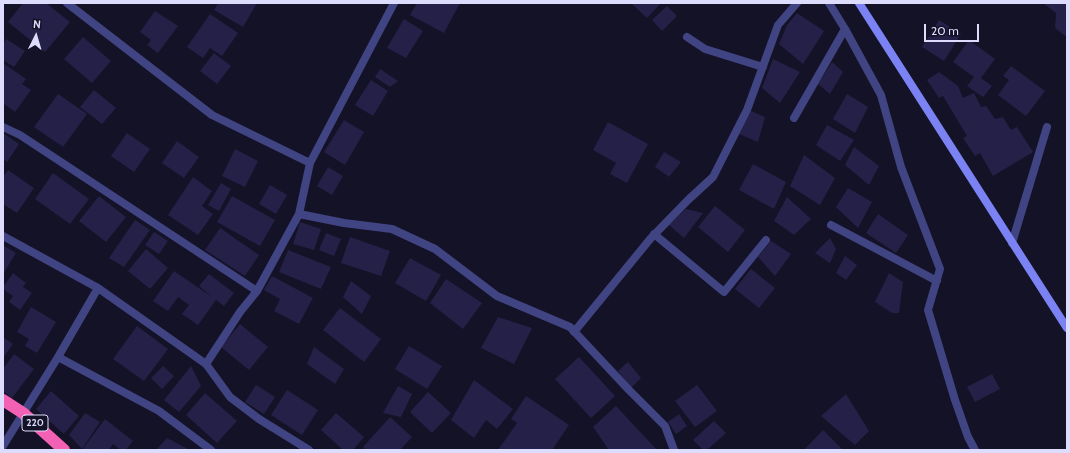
<!DOCTYPE html>
<style>
body{margin:0}
#map{position:relative;width:1070px;height:453px;overflow:hidden;background:#141227;font-family:Cabin,sans-serif}
canvas{display:block}
.frame{position:absolute;inset:0;border:4px solid #dddcfc;pointer-events:none}
.north{position:absolute;left:16px;top:16px;width:40px;height:40px;-webkit-text-stroke:3px #141227;paint-order:stroke;rotate:5deg;font-size:11px;font-weight:700;line-height:16px;text-align:center;color:#dddcfc}
.north::after{content:'';display:block;margin:auto;width:14px;height:18px;background:#dddcfc;clip-path:polygon(50% 0,100% 100%,50% 72%,0 100%)}
.scale{position:absolute;left:924px;top:24px;width:55px;height:18px;box-sizing:border-box;border:2px solid #dddcfc;border-top:0;padding-left:5px;font-size:12px;line-height:14px;white-space:nowrap;color:#dddcfc;-webkit-text-stroke:3px #141227;paint-order:stroke}
</style>
<div id="map">
<canvas width="1070" height="453"></canvas>
<div class="frame"></div>
<div class="north">N</div>
<div class="scale">20 m</div>
</div>
<script>
const context = document.querySelector('canvas').getContext('2d');
context.lineJoin = 'round';
function paint(path, color) { context.fillStyle = color; context.fill(path, 'evenodd'); }
function stroke(path, color, width, dash) { context.strokeStyle = color; context.lineWidth = width; context.lineCap = dash ? 'butt' : 'round'; context.setLineDash(dash || []); context.stroke(path); }
function label(font, color, halo, rows, align = 'center') {
  context.font = font + ' Cabin,sans-serif'; context.lineWidth = 3; context.setLineDash([]); context.textBaseline = 'middle'; context.strokeStyle = halo; context.fillStyle = color; for (const [text, x, y, turn = 0] of rows) {
    context.save(); context.translate(x, y); context.rotate((+turn || 0) * Math.PI / 180); context.textAlign = isNaN(turn) ? turn : align; if (halo) context.strokeText(text, 0, 0); context.fillText(text, 0, 0); context.restore();
  }
}
paint(new Path2D(`
 M23,3H46L70,22L45,52L8,22Z
 M218,3H257L243,27L214,10Z
 M417,3H460L444,33L410,15Z
 M631,3H661L647,18Z
 M1043,3H1067V33L1065,36L1055,28L1056,13Z
 M667,6L677,16L662,31L652,20Z
 M155,11L178,26L158,53L147,45L151,40L140,32Z
 M797,13L824,31L803,64L779,44L787,25Z
 M210,14L238,33L222,56L210,48L203,58L187,47Z
 M404,19L423,31L406,58L387,48Z
 M939,20L961,34L944,61L922,47Z
 M83,37L111,61L92,83L64,59Z
 M6,39L25,51L14,67L3,60V44Z
 M969,40L995,59L981,78L992,86L983,97L967,86L974,77L953,62Z
 M214,53L231,66L217,84L200,71Z
 M773,59L800,72L780,103L762,88Z
 M832,62L843,72L830,94L818,84Z
 M3,63L26,79L22,84L31,90L15,112L3,103Z
 M1011,66L1045,91L1026,116L998,95L1009,80L1003,76Z
 M380,69L398,81L390,87L375,77Z
 M939,72L958,86L963,98L974,93L981,107L986,106L995,119L1003,117L1011,130L1017,127L1033,152L993,176L980,153L975,156L963,138L967,136L943,96L939,98L927,80Z
 M371,80L388,91L373,116L355,105Z
 M94,90L116,108L102,124L80,107Z
 M58,94L87,114L63,147L34,127Z
 M847,94L868,107L855,133L833,119Z
 M751,111L765,117L758,142L739,134Z
 M344,120L364,132L345,165L324,152Z
 M608,122L648,144L627,183L610,174L616,163L593,150Z
 M827,125L854,140L840,161L816,145Z
 M3,133L19,144L7,162L3,159Z
 M127,133L150,149L134,172L111,156Z
 M177,141L199,157L184,178L162,163Z
 M854,147L879,166L869,185L845,165Z
 M235,149L258,161L245,187L222,176Z
 M664,152L681,162L669,177L655,167Z
 M804,155L835,178L820,205L790,186Z
 M753,164L786,182L774,209L739,190Z
 M328,167L343,176L332,195L317,186Z
 M8,170L34,188L17,213L3,204V177Z
 M53,173L89,199L70,224L35,199Z
 M193,177L212,191L202,206L213,214L198,235L168,215Z
 M221,183L231,189L219,211L208,205Z
 M270,185L287,195L276,214L259,204Z
 M848,188L872,202L858,228L836,207Z
 M99,196L126,217L106,242L79,221Z
 M232,196L275,220L260,246L217,222Z
 M787,197L811,219L794,235L774,221Z
 M715,206L745,230L728,252L698,227Z
 M686,209L703,213L684,238L669,225Z
 M878,214L908,235L896,253L866,233Z
 M135,220L150,230L124,267L109,258Z
 M300,222L321,229L314,250L293,244Z
 M220,228L259,255L245,276L205,250Z
 M154,232L168,241L159,254L145,245Z
 M326,233L341,239L334,256L319,250Z
 M350,237L390,251L381,276L341,263Z
 M830,238L836,249L830,263L815,253Z
 M771,241L791,254L775,276L758,257Z
 M3,245L16,253L3,274Z
 M146,249L168,268L150,289L128,271Z
 M288,250L331,267L321,289L279,272Z
 M845,256L857,265L846,280L836,273Z
 M410,258L441,275L426,301L395,283Z
 M751,269L775,288L759,308L735,289Z
 M174,271L212,297L199,286L209,274L234,293L224,306L216,300L198,325L182,314L189,305L178,297L168,311L153,301Z
 M13,273L26,283L23,287L32,293L20,310L9,302L13,296L3,289V287Z
 M889,273L903,282L899,313H892L875,302Z
 M272,276L313,298L299,324L274,311L280,299L264,290Z
 M446,279L482,303L463,329L430,303Z
 M351,281L371,296L362,314L343,297Z
 M31,307L56,322L37,353L25,346L29,339L17,332Z
 M340,308L381,339L364,362L323,330Z
 M498,317L532,328L514,364L481,348Z
 M240,324L268,347L249,370L221,347Z
 M137,326L168,349L144,381L113,359Z
 M3,337L13,344L3,358Z
 M409,346L442,366L427,389L395,369Z
 M314,347L344,369L335,384L307,364Z
 M14,354L34,369L12,398L3,391V369Z
 M579,357L615,396L591,418L555,379Z
 M628,362L641,378L631,388L618,371Z
 M163,366L174,376L162,389L151,378Z
 M191,366L201,386L179,412L164,400Z
 M992,374L1000,389L975,402L967,387Z
 M474,380L513,409L497,429L486,420L474,438L451,420Z
 M256,385L275,397L264,414L245,402Z
 M697,385L717,411L695,427L675,401Z
 M398,386L412,394L401,417L383,413Z
 M287,390L318,410L302,435L271,415Z
 M51,391L79,416L64,434L36,409Z
 M428,392L451,413L432,433L410,412Z
 M205,393L237,421L217,443L186,415Z
 M846,394L869,431L855,445L821,416Z
 M526,396L569,425L552,450H498L517,423L511,419Z
 M616,406L657,450H609L593,427Z
 M85,413L100,422L82,449L69,435Z
 M336,413L364,437L353,450H343L321,430Z
 M679,414L687,426L676,434L668,422Z
 M390,417L412,437L400,450H366L363,447Z
 M105,419L133,441L126,450H121L113,444L109,450H82Z
 M714,421L726,433L707,450H703L693,440Z
 M823,430L843,450H804Z
 M167,438L190,450H156Z`), '#242047');
stroke(new Path2D(`
 M67,3L212,115L310,163
 M829,3L845,29L881,95L901,167L940,269L928,310L955,400L968,437L975,450
 M687,37L705,49L763,67
 M794,118L845,29
 M3,127L20,135L257,291
 M299,214L344,223L392,229L435,249L497,296L570,327L629,390L665,426L674,450
 M831,225L937,281
 M654,234L724,292L766,240
 M3,236L98,288L206,364L230,397L259,419L309,450
 M1012,243L1047,127
 M574,332L651,238L688,200L713,177L747,110L778,25L797,3
 M58,357L98,288
 M206,364L240,312L257,291L299,214L310,163L394,3
 M3,446L58,357L159,411L211,450`), '#414482', 8);
stroke(new Path2D(`
 M859,3L1067,328`), '#7b82f4', 8);
stroke(new Path2D(`
 M3,400L23,413L64,450`), '#f261b3', 12);
for (const [x, y, w] of [
 [35,423,26]
]) { const box = new Path2D(); box.roundRect(x - w / 2, y - 8, w, 16, 3); context.fillStyle = '#141227'; context.fill(box); stroke(box, '#dddcfc', 1); }
label('bold 10px', '#dddcfc', null, [
 ["220",35,423]
]);
</script>
